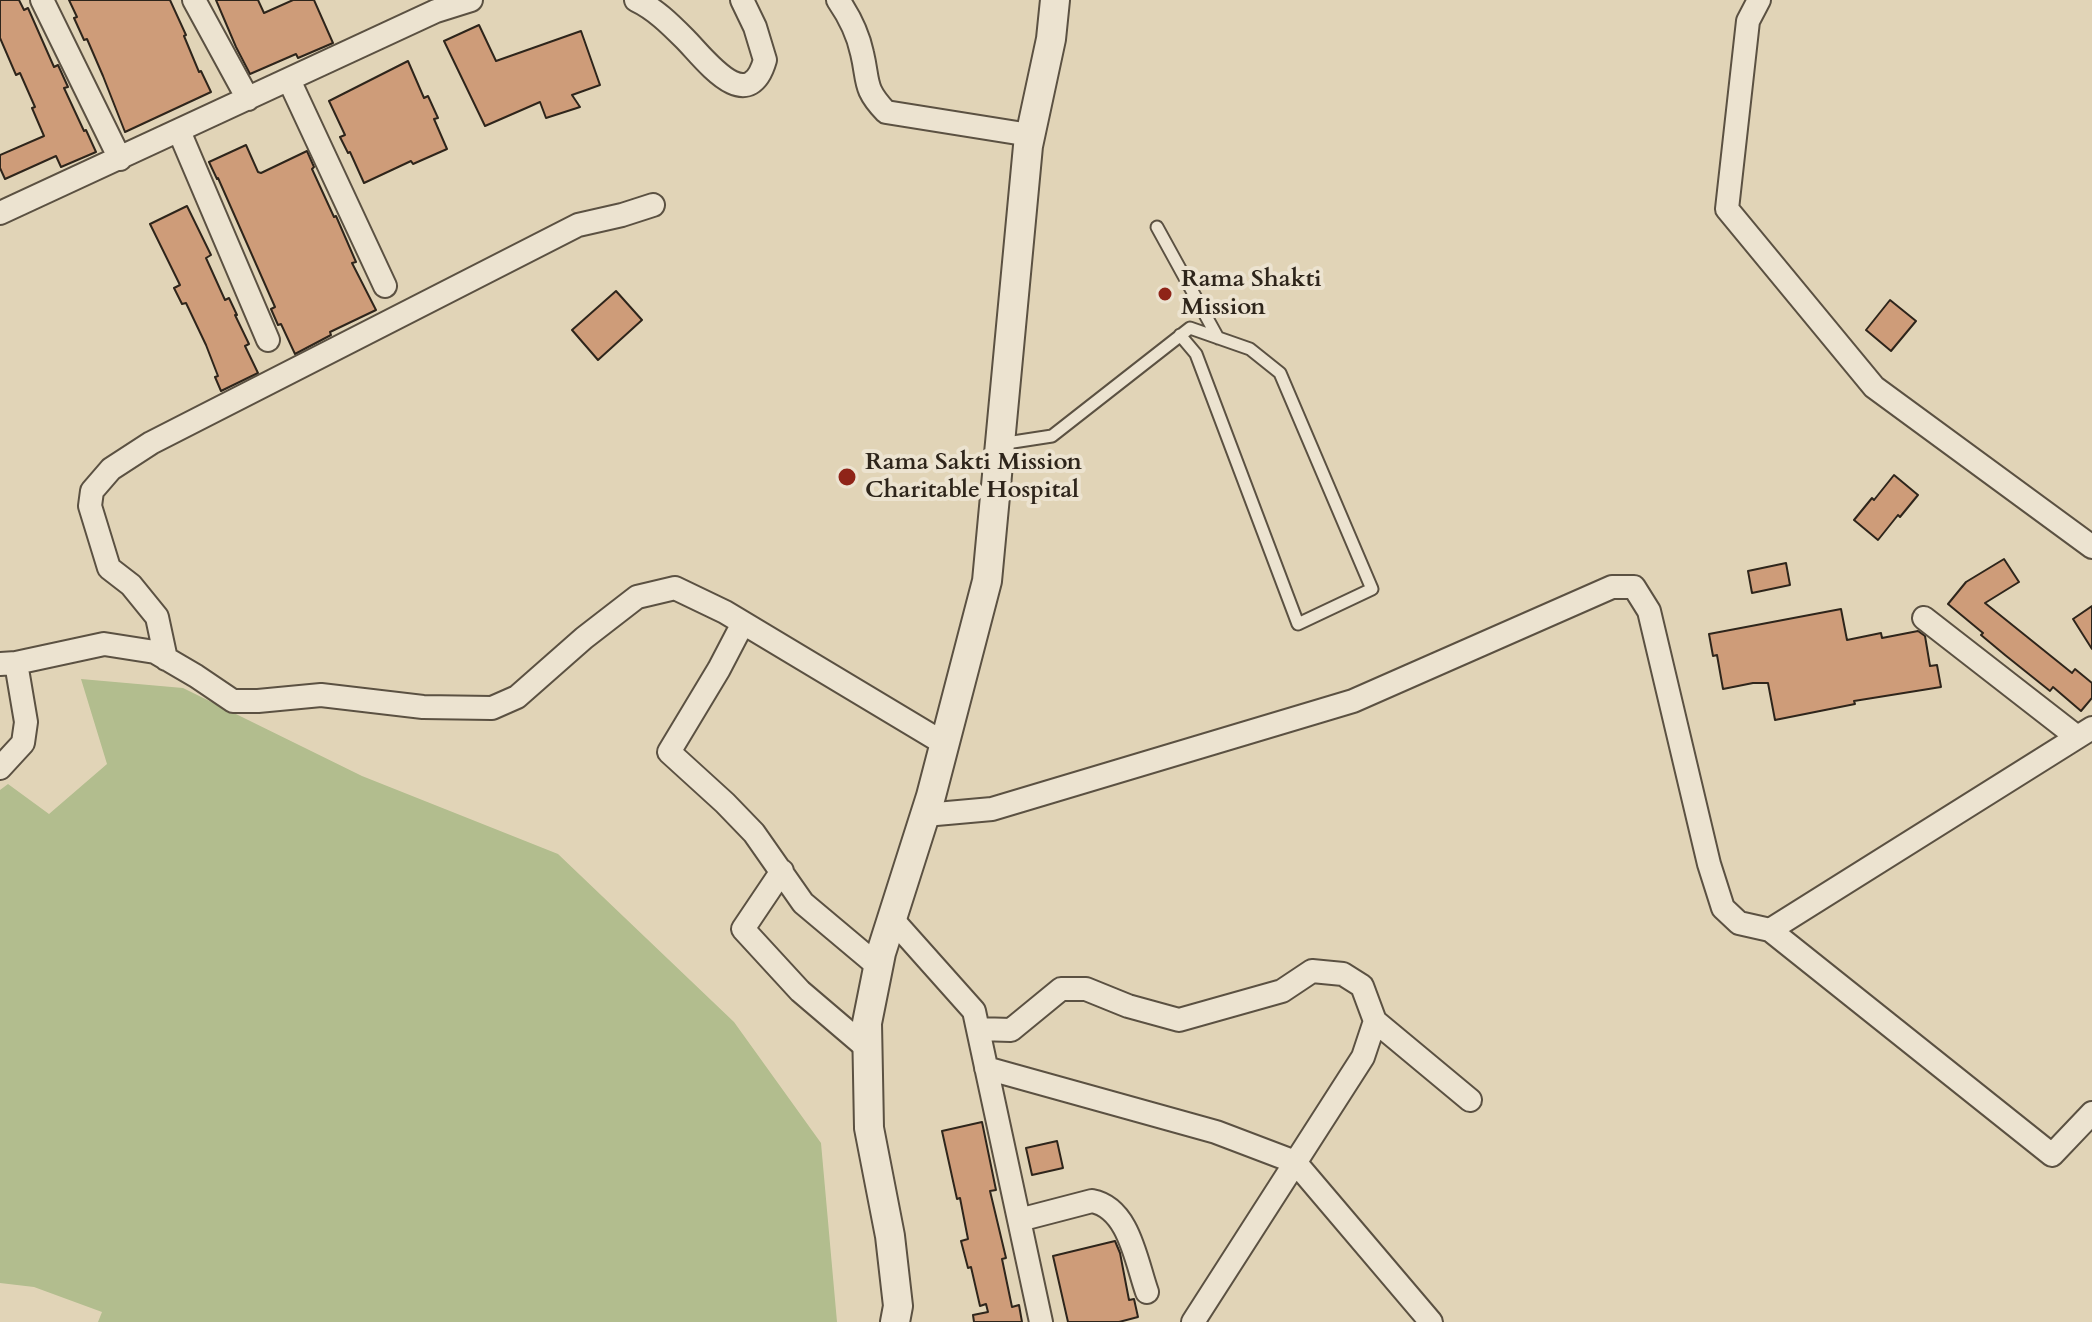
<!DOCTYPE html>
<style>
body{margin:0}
canvas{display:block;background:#e1d4b7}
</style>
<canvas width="2092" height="1322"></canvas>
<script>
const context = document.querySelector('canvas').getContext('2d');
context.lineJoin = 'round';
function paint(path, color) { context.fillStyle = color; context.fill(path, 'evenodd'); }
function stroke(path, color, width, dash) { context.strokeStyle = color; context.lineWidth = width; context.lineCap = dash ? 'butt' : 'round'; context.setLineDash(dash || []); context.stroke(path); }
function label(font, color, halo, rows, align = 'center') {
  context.font = font + ' Cardo,serif'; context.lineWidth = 8; context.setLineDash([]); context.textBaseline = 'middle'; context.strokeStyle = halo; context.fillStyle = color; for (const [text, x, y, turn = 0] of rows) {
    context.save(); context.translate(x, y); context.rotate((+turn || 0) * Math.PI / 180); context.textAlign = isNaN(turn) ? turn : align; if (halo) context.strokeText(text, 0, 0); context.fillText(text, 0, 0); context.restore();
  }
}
paint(new Path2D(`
 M81,679L183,688L362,776L558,854L734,1022L821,1143L837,1322H98L102,1312L34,1287L0,1283V790L8,784L49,814L107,764Z`), '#b2bd8e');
const building = new Path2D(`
 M0,0H19L24,10L28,8L54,67L58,65L68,87L64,88L84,131L86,130L96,152L61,167L56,156L5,179L0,168V155L44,136L32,108L35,107L20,73L16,75L0,38Z
 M69,0H170L186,35L184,36L199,72L201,71L211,92L125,132L103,76L87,39L84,40L74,18L77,17Z
 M216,0H258L264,13L293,0H314L333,43L298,58L296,54L250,74L236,47Z
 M479,25L496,61L581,31L600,85L572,95L580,107L546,118L540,102L485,126L444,41Z
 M408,61L424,98L428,96L438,118L434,119L447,149L413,164L411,161L364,183L350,152L348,153L340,137L345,135L329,101Z
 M246,145L258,172L261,173L307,151L314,167L312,169L334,217L336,216L356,262L352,263L376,310L330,332L331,335L295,354L281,324L278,325L271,309L275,307L218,178L217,179L209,162Z
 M187,206L211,255L206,258L225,300L229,298L237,315H235L249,344L245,346L258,373L221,391L215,377L218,376L206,345L186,303L182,304L174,288L180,285L150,224Z
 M616,291L642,320L598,360L572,330Z
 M1890,300L1916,321L1891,351L1866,330Z
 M1894,475L1918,495L1900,517L1898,515L1878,540L1854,520L1872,498L1874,500Z
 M2004,559L2019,582L1985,603L2072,673L2075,669L2092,683V698L2081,711L2053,687L2050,691L2005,655L1981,635L1983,633L1948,604L1966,582Z
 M1786,563L1790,585L1752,593L1748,571Z
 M2092,606V649L2073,619Z
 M1841,609L1847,640L1881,633L1882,638L1918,631L1925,636L1930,666L1937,665L1941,687L1854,701L1855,704L1775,720L1768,683H1753L1723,689L1717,655L1713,656L1709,634Z
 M982,1122L996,1190L990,1191L1006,1258L1002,1259L1012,1307L1019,1305L1022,1322H974L973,1315L988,1312L986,1304L980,1306L971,1267L968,1268L961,1241L968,1239L960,1198L957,1199L942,1131Z
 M1057,1141L1063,1168L1032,1175L1026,1148Z
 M1115,1241L1120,1253L1129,1300L1134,1299L1138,1317L1119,1322H1068L1053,1256Z`);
paint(building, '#ce9c79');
stroke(building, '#2e251b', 2);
const service = new Path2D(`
 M1157,227L1218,338
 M1000,444L1052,436L1190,328L1250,349L1280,373L1372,589L1298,624L1196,354L1180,335`);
const minor = new Path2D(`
 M42,0L120,159
 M194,0L248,99
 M636,0C655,9 670,24 685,39C704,58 748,119 765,60L755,27L742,0
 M838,0C849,16 858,34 862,53C869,82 863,88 886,112L1030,135
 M1759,0L1748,21L1727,209L1874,387L2092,547
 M289,80L385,286
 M179,131L268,340
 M0,213L436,11L471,0
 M1924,618L2077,737
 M743,623L719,669L669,752L725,803L754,833L803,903L878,966
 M166,659L157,617L131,585L109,568L90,506L92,491L111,469L151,443L578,225L622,215L653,205
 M0,664L16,663L104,644L155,652L196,676L233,701H258L321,695L423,707L492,708L517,697L584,638L637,597L675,588L725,612L945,744
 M0,768L23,743L26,722L16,663
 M925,815L992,809L1353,701L1612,587H1634L1649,611L1709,864L1723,908L1739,923L1770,930L2092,728
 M782,871L743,929L800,991L868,1049
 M892,919L974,1011L1041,1322
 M1770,930L2052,1155L2092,1113
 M978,1029L1011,1030L1061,989H1086L1128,1006L1179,1020L1282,991L1312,971L1343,974L1362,986L1375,1021L1470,1100
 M986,1068L1216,1132L1295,1162L1431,1322
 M1019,1220L1092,1201C1129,1208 1136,1261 1147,1292
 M1193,1322L1363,1057L1375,1021`);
const tertiary = new Path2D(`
 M895,1322L898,1306L890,1236L869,1128L867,1023L881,953L931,796L987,581L1028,146L1051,39L1055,0`);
stroke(service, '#5b5142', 15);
stroke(minor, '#5b5142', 26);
stroke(tertiary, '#5b5142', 32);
stroke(service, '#ece3d0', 11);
stroke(minor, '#ece3d0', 22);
stroke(tertiary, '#ece3d0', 28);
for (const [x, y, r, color] of [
 [1165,294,8,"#8f2418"],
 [847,477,10,"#8f2418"]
]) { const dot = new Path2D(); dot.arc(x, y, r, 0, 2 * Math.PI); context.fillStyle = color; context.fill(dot); stroke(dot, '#ece3d0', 3); }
label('bold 24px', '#2e251b', '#ece3d0', [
 ["Rama Shakti",1181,280],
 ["Mission",1181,308],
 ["Rama Sakti Mission",865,463],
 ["Charitable Hospital",865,491]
], 'left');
</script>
